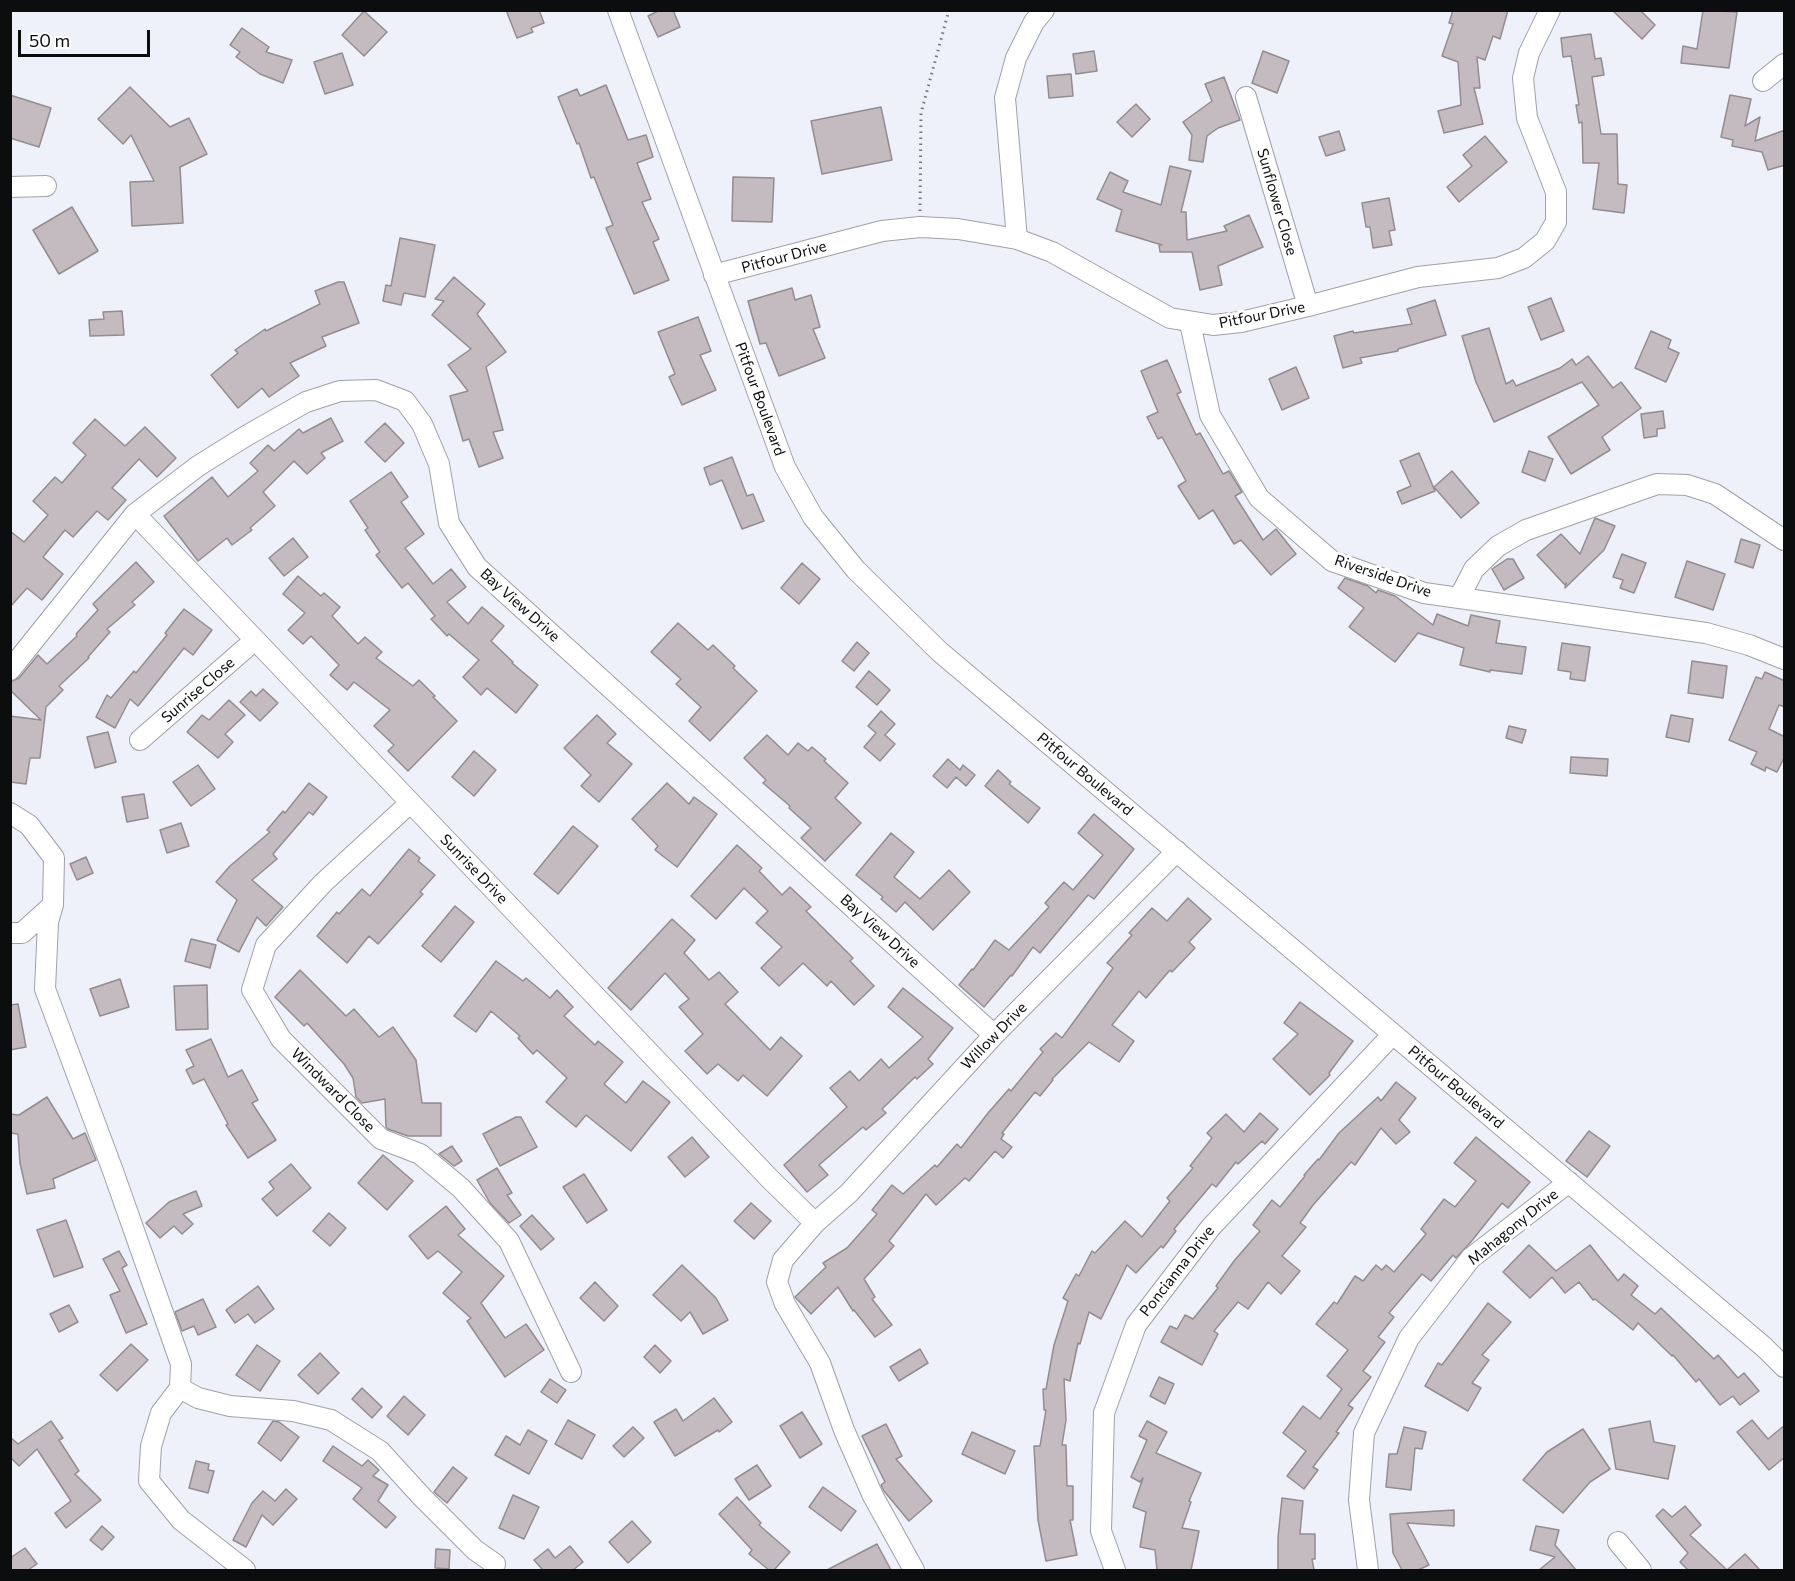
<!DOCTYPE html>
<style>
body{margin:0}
#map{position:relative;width:1795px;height:1581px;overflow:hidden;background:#eef1f9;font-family:Commissioner,sans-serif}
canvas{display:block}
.frame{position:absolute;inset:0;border:12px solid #0c0d0f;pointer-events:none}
.scale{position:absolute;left:18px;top:30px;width:132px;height:27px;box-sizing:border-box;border:3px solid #0c0d0f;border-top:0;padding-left:8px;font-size:18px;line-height:21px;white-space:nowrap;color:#0c0d0f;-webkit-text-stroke:4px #fff;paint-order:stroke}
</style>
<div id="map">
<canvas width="1795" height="1581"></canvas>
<div class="frame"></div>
<div class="scale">50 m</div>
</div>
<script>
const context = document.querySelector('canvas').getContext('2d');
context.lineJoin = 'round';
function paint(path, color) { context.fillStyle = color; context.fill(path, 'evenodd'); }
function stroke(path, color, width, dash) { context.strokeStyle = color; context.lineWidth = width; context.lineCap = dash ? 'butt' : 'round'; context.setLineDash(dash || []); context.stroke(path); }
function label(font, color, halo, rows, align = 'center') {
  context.font = font + ' Commissioner,sans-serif'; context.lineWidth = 6; context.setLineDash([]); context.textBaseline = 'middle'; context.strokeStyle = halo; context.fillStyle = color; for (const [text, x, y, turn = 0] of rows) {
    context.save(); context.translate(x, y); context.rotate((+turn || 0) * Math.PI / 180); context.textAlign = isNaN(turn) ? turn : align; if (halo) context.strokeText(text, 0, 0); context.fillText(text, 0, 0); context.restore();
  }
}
const building = new Path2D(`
 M506,10H539L544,23L531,28L533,32L517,38Z
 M660,10H673L680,27L658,37L648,16Z
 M1453,10H1508L1500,39L1493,36L1485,60L1477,57L1480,88H1474L1483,124L1444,133L1438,111L1461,105L1458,62L1442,56L1453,24L1449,23Z
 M1612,10H1640L1655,25L1642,39Z
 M1703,10L1737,12L1729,68L1681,63L1683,46L1697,49Z
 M364,11L387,32L364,56L342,35Z
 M242,28L269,47L266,52L292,60L283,83L260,74L236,57L240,52L230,45Z
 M1591,34L1595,59L1601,58L1604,75L1592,77L1601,134H1617L1618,184L1627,185L1624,213L1593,209L1599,163H1583L1582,122L1579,123L1576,105H1579L1571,56L1563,57L1561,38Z
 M1094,51L1097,71L1076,74L1073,54Z
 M1263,51L1289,61L1277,93L1252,83Z
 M342,53L353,85L325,94L314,62Z
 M1071,74L1073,96L1049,98L1047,76Z
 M1224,77L1240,120L1218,128L1207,136L1203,162L1189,160L1192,135L1183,122L1212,101L1205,84Z
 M606,85L628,140L646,135L653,157L637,163L651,199L642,202L659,239L653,242L669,280L634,294L606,228L613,225L594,177L591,178L579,143L577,144L558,97L577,89L580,96Z
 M130,87L170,127L189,118L207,154L180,167L183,223L132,226L130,182L154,181L131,135L123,144L98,119Z
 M10,95L51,108L39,147L10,138Z
 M1730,95L1751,99L1745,126L1760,117L1755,141L1785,130V165L1768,170L1762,152L1732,146L1733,140L1721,137Z
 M1136,104L1150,119L1132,137L1117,122Z
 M881,107L892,160L822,174L811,121Z
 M1339,131L1345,150L1326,156L1319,137Z
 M1485,136L1507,162L1459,202L1447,187L1472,166L1463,155Z
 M1170,166L1191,171L1181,212H1186L1187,240L1227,231L1224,226L1249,215L1263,247L1218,266L1222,285L1200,290L1192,252H1160L1159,245H1162L1116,231L1122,210L1097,199L1110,172L1128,181L1123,192L1161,205Z
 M733,177L774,178L772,222L732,221Z
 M1389,198L1395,230L1389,231L1392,245L1373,248L1370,227H1366L1362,203Z
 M72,207L98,251L59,274L33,230Z
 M400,238L435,245L425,297L404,293L401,305L383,301L386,285L391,286Z
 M454,277L485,304L477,314L506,352L486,367L503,430L493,432L503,458L479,467L469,439L463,441L450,396L468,391L448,365L471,349L432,315L444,301L435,299Z
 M338,282H344L359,323L322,337L326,346L290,363L299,376L269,397L262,388L238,408L211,375L238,353L235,350L265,329L266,331L320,304L315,291Z
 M792,288L795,300L811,295L820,327L813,329L825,358L779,376L766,343L760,344L748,301Z
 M1551,298L1564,331L1541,340L1528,307Z
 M1435,300L1446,335L1398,349V351L1360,358L1362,363L1343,368L1334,336L1353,331L1354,333L1412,324L1407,309Z
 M122,311L124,335L90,336L89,320L104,319L103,312Z
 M698,317L711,351L700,355L716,390L682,405L669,377L675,374L658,332Z
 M1489,328L1506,384L1513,380L1516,386L1560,368L1572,359L1576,365L1588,356L1613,388L1621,382L1641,408L1602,437L1610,450L1571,474L1548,437L1599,405L1582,382L1494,422L1476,382L1462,336Z
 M1651,331L1671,340L1668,348L1679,353L1666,382L1635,368Z
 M1167,360L1181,392L1177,394L1196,435L1200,433L1223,474L1229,471L1242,492L1235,496L1263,540L1276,529L1296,554L1271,575L1241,540L1234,544L1213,510L1199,519L1178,486L1186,481L1162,437L1158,439L1147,417L1158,412L1141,371Z
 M1296,367L1309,398L1282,410L1269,379Z
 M1663,411L1665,428L1657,429V436L1644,438L1641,414Z
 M331,418L343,441L321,453L325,458L307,474L294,461L263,492L275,506L250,528L252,530L232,545L227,538L198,561L164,516L212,477L228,497L258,471L250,463L268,445L274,451L299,429L303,433Z
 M95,419L125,446L145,427L176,458L157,477L139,459L112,488L126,500L108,520L97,511L73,537L65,530L43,557L63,574L42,600L27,588L10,607V531L24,542L48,515L33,501L55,477L62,483L86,455L73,443Z
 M385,423L404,443L385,462L365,442Z
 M1529,451L1553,459L1545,481L1522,472Z
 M1419,453L1435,491L1402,504L1397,492L1411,486L1400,461Z
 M732,457L747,496L753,494L764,521L742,529L722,480L710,485L704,468Z
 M1452,471L1479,503L1461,518L1434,487Z
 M391,472L408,497L401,502L424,534L405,548L433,584L451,569L466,587L447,602L468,624L482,607L504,626L491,641L513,662L512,663L538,685L516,713L487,688L481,695L463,677L479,660L449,634L447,636L431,619L435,616L408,583L402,588L376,555L380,552L365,530L368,528L350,501Z
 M1595,518L1615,526L1604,550L1565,588L1566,583L1565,585L1537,555L1561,534L1580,554Z
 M293,538L308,557L284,576L269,558Z
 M1741,539L1760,545L1753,568L1735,562Z
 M1622,554L1646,563L1634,593L1620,588L1623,580L1613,577Z
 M1507,559H1513L1524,578L1504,590L1492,569Z
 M1687,561L1725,574L1713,610L1675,597Z
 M136,562L154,582L132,602L135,605L107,629L110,632L88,657L89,658L59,686L63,690L46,707L40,758H30L26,784L10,782V716L41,720L10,690V682L19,678L38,655L47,664L77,636L76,634L98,610L93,604Z
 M802,563L820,579L799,604L781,588Z
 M298,576L321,596L324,593L340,607L332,616L358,644L365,637L382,652L376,658L413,686L419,680L435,696L433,697L457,721L408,771L388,751L394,745L374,726L390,710L354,682L347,690L330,675L339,665L311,636L303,644L288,630L305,613L283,594Z
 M1345,578L1368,586L1376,593L1378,590L1395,596L1433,625L1437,614L1468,626L1471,615L1500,621L1496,643L1526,647L1522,674L1490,670V672L1460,665L1464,648L1418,633L1395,662L1349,627L1364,608L1338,588Z
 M184,609L212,630L193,655L184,648L138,706L130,699L115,728L96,717L107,695L111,698L134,671L136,673L167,635L165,633Z
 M678,623L708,650L713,645L735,666L733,668L757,691L710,741L689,721L701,707L676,684L681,679L651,652Z
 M857,642L869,653L854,671L842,661Z
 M1562,643L1590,647L1585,681L1570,679L1571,672L1558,670Z
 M1692,661L1727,666L1723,698L1688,693Z
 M869,671L890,690L877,705L856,687Z
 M1765,672L1785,681V707L1779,705L1769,729L1785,737V756L1777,772L1766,767L1765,771L1751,764L1757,752L1729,740L1756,677L1762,679Z
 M263,689L278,703L260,721L240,702L251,691L256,696Z
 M229,700L245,715L225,734L233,742L218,758L187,732L202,715L209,720Z
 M881,711L895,724L885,735L895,744L880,761L864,747L876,733L868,726Z
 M597,715L616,734L607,743L632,764L599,802L581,786L591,775L564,748Z
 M1671,715L1693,719L1689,742L1666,737Z
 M1509,726L1526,730L1522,743L1506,738Z
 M108,732L116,762L95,768L87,737Z
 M767,735L788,755L798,743L808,751L812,747L826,759L824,761L848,783L835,798L861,823L825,861L801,838L811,828L789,808L790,806L763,783L766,780L744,758Z
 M474,751L496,770L474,796L452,777Z
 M1571,757L1608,759L1607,776L1570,773Z
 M948,759L960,770L963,765L975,775L966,786L956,777L947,788L933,776Z
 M198,765L215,789L191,806L173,782Z
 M998,770L1011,782L1009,784L1040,808L1028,823L985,786Z
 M309,783L327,797L313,815L309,812L273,854L277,859L252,880L283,907L266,926L257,917L239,952L217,940L237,900L216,882L230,866L270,832L267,830L283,811L285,813Z
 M667,783L689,804L694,797L717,814L677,867L655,850L658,846L632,819Z
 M144,794L148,818L127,822L122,797Z
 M1094,814L1134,849L1094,899L1088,895L1040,953L1033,947L1012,976L1011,975L984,1007L959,985L972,969L973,970L995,940L1009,950L1049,907L1045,903L1064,882L1073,890L1103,855L1078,833Z
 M181,823L189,846L167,853L160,830Z
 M573,826L598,846L558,894L534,874Z
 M891,833L914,852L894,877L920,899L949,870L970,892L933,930L905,902L896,912L881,899L883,897L856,875Z
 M737,845L762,868L759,871L782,895L790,887L811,907L806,911L853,958L850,961L874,986L854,1005L831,981L827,986L803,963L779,986L761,968L782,947L756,923L768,911L744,888L716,919L691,896Z
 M409,849L420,858L418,861L435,875L420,892L423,894L378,944L369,936L347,963L317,936L337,912L339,914L362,889L370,896Z
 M86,857L93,873L77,880L70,864Z
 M1188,898L1211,919L1189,942L1195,948L1172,972L1170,970L1146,998L1139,991L1112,1025L1134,1041L1119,1062L1089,1042L1052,1079L1053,1080L1040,1096L1035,1092L1002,1133L1004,1134L1001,1139L1012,1147L1003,1158L995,1151L969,1181L965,1178L936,1205L926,1194L889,1241L894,1246L864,1279L875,1297L872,1299L892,1325L875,1337L854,1310L853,1311L838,1287L811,1314L795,1297L826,1267L823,1263L847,1248L877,1214L872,1210L892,1185L903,1194L935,1165L937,1167L957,1144L961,1148L988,1113L1009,1089L1011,1091L1043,1052L1040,1049L1056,1033L1062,1038L1113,968L1107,963L1132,935L1129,933L1152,908L1167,921Z
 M455,906L474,922L441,962L422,946Z
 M672,919L695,940L684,953L709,980L719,972L738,992L725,1004L770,1050L781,1037L802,1056L767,1096L743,1075L738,1081L718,1064L707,1074L685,1051L703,1034L679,1007L689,999L665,973L631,1010L608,988Z
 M191,939L216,945L210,968L185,961Z
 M496,961L523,981L526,978L550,998L557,990L573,1007L564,1016L595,1045L598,1041L623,1062L604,1084L626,1103L643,1081L670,1102L631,1151L586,1115L576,1127L546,1102L567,1078L537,1050L533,1054L518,1038L520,1036L491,1011L476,1032L454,1016Z
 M300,970L346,1016L354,1009L379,1037L393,1027L416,1060L422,1103H441V1136H408L388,1129L386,1127L385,1099L362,1103L356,1097L353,1078L344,1064L307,1023L304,1026L275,997Z
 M120,979L129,1007L100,1016L90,989Z
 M207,985L208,1029L176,1030L174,986Z
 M903,988L953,1028L928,1059L933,1064L917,1079L915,1077L882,1109L886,1113L866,1130L863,1127L819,1165L828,1175L807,1192L784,1165L847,1107L830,1088L850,1071L859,1081L881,1059L889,1068L923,1037L888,1007Z
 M1300,1002L1353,1041L1329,1073L1330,1075L1310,1095L1273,1059L1298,1034L1284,1023Z
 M18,1004L26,1047L10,1050V1005Z
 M211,1039L228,1077L242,1070L258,1100L252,1103L276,1140L248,1158L226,1125L228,1124L204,1079L193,1084L186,1070L194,1066L186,1050Z
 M1396,1082L1416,1098L1399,1120L1410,1132L1396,1144L1381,1128L1355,1165L1351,1162L1313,1205L1300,1223L1306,1227L1282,1256L1300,1271L1281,1294L1268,1282L1248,1309L1238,1302L1214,1331L1218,1334L1202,1365L1161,1342L1170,1326L1177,1329L1185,1315L1193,1319L1218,1288L1216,1286L1234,1261L1260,1231L1253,1225L1272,1200L1280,1207L1305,1176L1304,1175L1318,1159L1319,1160L1339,1133L1378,1097L1381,1101Z
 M47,1097L73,1139L85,1133L96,1160L53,1179L55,1188L27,1194L20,1163L18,1134L10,1133V1114L19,1115Z
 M1260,1113L1278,1129L1265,1144L1262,1141L1238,1164L1236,1162L1216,1187L1212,1184L1174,1229L1176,1231L1163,1248L1161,1246L1136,1273L1127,1265L1101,1319L1089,1312L1080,1344L1078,1343L1070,1381L1064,1379L1066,1420L1062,1445H1066L1067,1486H1073V1520H1070L1077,1555L1046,1561L1038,1520L1034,1446H1040L1046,1410H1044L1043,1389H1046L1054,1345L1068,1301L1063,1298L1076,1274L1079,1276L1092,1251L1095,1253L1125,1221L1142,1237L1170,1201L1167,1198L1193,1168L1190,1166L1212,1138L1207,1133L1226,1114L1244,1132Z
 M516,1117H521L537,1147L500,1166L483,1134Z
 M1589,1131L1610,1146L1587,1177L1566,1161Z
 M692,1137L709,1157L685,1177L668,1157Z
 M1476,1137L1530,1182L1508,1208L1502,1203L1470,1243L1456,1258L1453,1255L1431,1281L1422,1274L1389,1313L1394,1317L1378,1337L1385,1342L1363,1371L1371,1377L1348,1405L1353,1408L1336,1432L1339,1433L1313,1467L1318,1470L1304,1489L1287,1476L1306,1451L1283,1433L1303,1406L1320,1419L1342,1389L1327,1376L1348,1350L1316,1324L1334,1302L1337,1304L1355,1276L1363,1281L1376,1265L1382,1270L1386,1265L1394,1272L1426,1234L1421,1229L1444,1199L1455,1207L1476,1181L1454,1163Z
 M452,1146L462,1161L454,1166L439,1154Z
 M383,1155L413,1181L387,1210L358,1183Z
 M291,1164L311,1188L277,1216L262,1199L274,1189L269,1182Z
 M497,1168L512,1193L507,1195L521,1215L509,1223L490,1203L477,1180Z
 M584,1174L607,1210L587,1223L563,1187Z
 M196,1191L202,1206L183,1214L193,1224L182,1234L174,1226L160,1238L146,1223L169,1202Z
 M751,1203L771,1221L754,1239L734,1221Z
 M446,1206L465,1229L458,1235L504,1276L481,1303L505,1338L526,1324L544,1350L505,1377L467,1321L471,1318L443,1293L462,1272L438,1251L428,1259L409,1236Z
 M329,1213L346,1228L330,1246L313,1231Z
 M532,1215L554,1239L541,1250L520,1226Z
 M66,1220L83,1267L54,1277L37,1230Z
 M1529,1245L1556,1271L1590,1245L1618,1281L1624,1274L1638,1286L1631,1295L1655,1314L1661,1308L1714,1359L1718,1355L1738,1378L1744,1373L1759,1391L1740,1405L1733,1396L1720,1405L1699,1379L1696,1382L1673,1355L1672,1356L1638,1323L1633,1330L1595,1299L1593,1300L1579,1282L1565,1293L1552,1277L1530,1298L1503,1272Z
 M119,1251L127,1265L122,1268L147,1324L126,1333L110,1295L120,1291L103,1259Z
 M682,1265L716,1298L728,1320L703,1334L690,1312L681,1321L653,1295Z
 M595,1282L618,1306L604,1321L580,1298Z
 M258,1286L274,1309L255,1323L248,1314L235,1323L226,1310Z
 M203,1299L216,1327L198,1335L194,1326L182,1331L175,1312Z
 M1488,1303L1511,1322L1482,1355L1489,1360L1472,1383L1481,1388L1468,1411L1425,1386L1438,1363L1442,1365Z
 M69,1305L78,1322L59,1332L50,1314Z
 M131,1344L148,1360L117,1391L100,1375Z
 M257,1345L280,1361L260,1391L236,1375Z
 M655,1345L671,1361L660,1373L644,1357Z
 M920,1349L928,1363L899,1381L890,1367Z
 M320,1353L339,1373L318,1394L298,1375Z
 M1159,1377L1174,1384L1165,1404L1150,1396Z
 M550,1379L566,1390L557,1403L541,1392Z
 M362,1388L382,1407L372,1418L352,1399Z
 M404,1396L425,1415L408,1435L387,1416Z
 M714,1398L732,1422L719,1432L718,1430L675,1456L654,1422L676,1409L683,1421Z
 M802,1412L822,1444L800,1458L780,1426Z
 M568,1420L595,1435L582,1459L555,1444Z
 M1752,1420L1768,1439L1785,1425V1457L1769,1470L1737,1432Z
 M51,1421L63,1438L59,1440L79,1471L75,1474L101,1500L66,1528L55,1513L71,1501L37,1449L19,1466L10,1457V1437L18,1444Z
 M273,1421L279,1422L299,1437L281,1461L258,1443Z
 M1147,1421L1167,1432L1156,1453L1201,1473L1189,1501L1191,1502L1182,1528L1199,1531L1191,1570H1157L1155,1550L1140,1547L1146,1512L1133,1507L1143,1478L1140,1482L1131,1477L1147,1440L1139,1436Z
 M1650,1421L1654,1442L1675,1446L1668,1479L1616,1469L1609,1429Z
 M886,1424L902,1456L896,1459L932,1501L909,1521L884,1491L881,1485L885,1482L862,1436Z
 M633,1427L644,1438L624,1457L613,1446Z
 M1404,1427L1426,1432L1422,1449L1415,1448L1411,1490L1386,1487L1389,1454H1397Z
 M1583,1429L1610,1469L1590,1482L1563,1513L1523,1480L1547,1452Z
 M528,1430L547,1441L529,1474L495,1455L506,1436L520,1445Z
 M972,1432L1015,1451L1005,1474L962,1454Z
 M333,1446L362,1466L368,1460L379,1470L373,1476L388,1485L378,1501L396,1517L386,1528L353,1499L362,1488L323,1461Z
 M196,1461L209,1464L208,1470L214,1471L208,1493L189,1488Z
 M757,1465L771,1486L749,1500L735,1479Z
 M453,1467L467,1478L447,1503L434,1492Z
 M823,1487L856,1511L841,1531L809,1507Z
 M286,1489L297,1499L273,1525L262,1515L246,1547L233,1540L252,1503L263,1491L275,1501Z
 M513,1495L539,1507L524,1539L499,1528Z
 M737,1497L761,1523L759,1525L790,1552L774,1570H769L749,1554L752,1550L719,1514Z
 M1282,1498L1303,1501L1300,1534H1315V1559H1312L1314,1570H1278V1538Z
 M1685,1506L1701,1525L1690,1535L1727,1570L1745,1554L1760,1570H1688L1680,1562L1688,1553L1656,1516L1663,1509L1672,1517Z
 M1454,1510V1526L1407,1523L1429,1565L1418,1570H1402L1393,1553L1390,1514Z
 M632,1521L651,1542L628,1563L609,1542Z
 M102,1526L114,1537L102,1550L90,1540Z
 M1536,1526L1559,1530L1555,1545L1576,1570H1539L1555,1557L1530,1550Z
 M877,1544L891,1570H827Z
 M570,1546L583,1562L573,1570H540L542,1569L534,1560L548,1549L555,1558Z
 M25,1548L37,1564L28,1570H10V1558Z
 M436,1549L450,1550L449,1569L435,1568Z`);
paint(building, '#c3bbc0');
stroke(building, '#938c90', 1.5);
const minor = new Path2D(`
 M618,10L785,467L813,517L856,570L940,652L1764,1347L1784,1367
 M1763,81L1784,64
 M1246,97L1308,306
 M10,187L46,186
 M1017,239L1005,98L1016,58L1034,22L1044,10
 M714,275L882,231L920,227L958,229L1017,239L1052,252L1170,318L1213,325L1241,322L1308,306L1418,277L1498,268L1524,258L1545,241L1556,222V192L1527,118L1523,78L1529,53L1550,10
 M1190,323L1210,415L1259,498L1332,561L1424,593L1706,633L1749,645L1784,659
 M135,514L770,1179L815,1223
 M1459,598L1474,569L1498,546L1526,530L1657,484L1687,485L1715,494L1784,540
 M10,670L135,514L198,466L246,436L306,402L340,391L376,390L405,401L422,424L439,464L449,523L477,567L994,1035
 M140,740L255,640
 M410,803L323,883L266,945L252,990L281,1039L381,1139L420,1154L461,1188L509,1241L571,1372
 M10,813L29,825L54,858L53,905L48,922L45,989L113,1171L181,1364L180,1388L161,1413L151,1446L149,1481L181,1520L245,1570
 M10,933H22L53,905
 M180,1388L198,1398L230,1406L293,1411L331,1420L380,1451L422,1497L475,1550L495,1564
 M1618,1542L1641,1570
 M914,1570L873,1496L844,1430L820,1363L785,1304L777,1282L783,1260L815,1223L849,1193L994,1035L1177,851
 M1115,1570L1101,1531L1104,1413L1136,1325L1211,1227L1393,1034
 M1368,1570L1359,1500L1364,1433L1409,1338L1471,1258L1569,1182`);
stroke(minor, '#9ea1a8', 22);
stroke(new Path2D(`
 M920,211L921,113L949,10`), '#74767a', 3, [1.5, 4.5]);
stroke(minor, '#fff', 20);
label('15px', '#0c0d0f', '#fff', [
 ["Sunflower Close",1277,202,74],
 ["Pitfour Drive",784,257,-15],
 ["Pitfour Drive",1262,315,-11],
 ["Pitfour Boulevard",760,399,70],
 ["Riverside Drive",1383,576,19],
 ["Bay View Drive",520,605,42],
 ["Sunrise Close",198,690,-41],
 ["Pitfour Boulevard",1085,774,40],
 ["Sunrise Drive",474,869,46],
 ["Bay View Drive",880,931,42],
 ["Willow Drive",994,1036,-46],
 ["Pitfour Boulevard",1456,1087,40],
 ["Windward Close",333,1090,45],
 ["Mahagony Drive",1513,1227,-39],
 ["Poncianna Drive",1177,1271,-52]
]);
</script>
